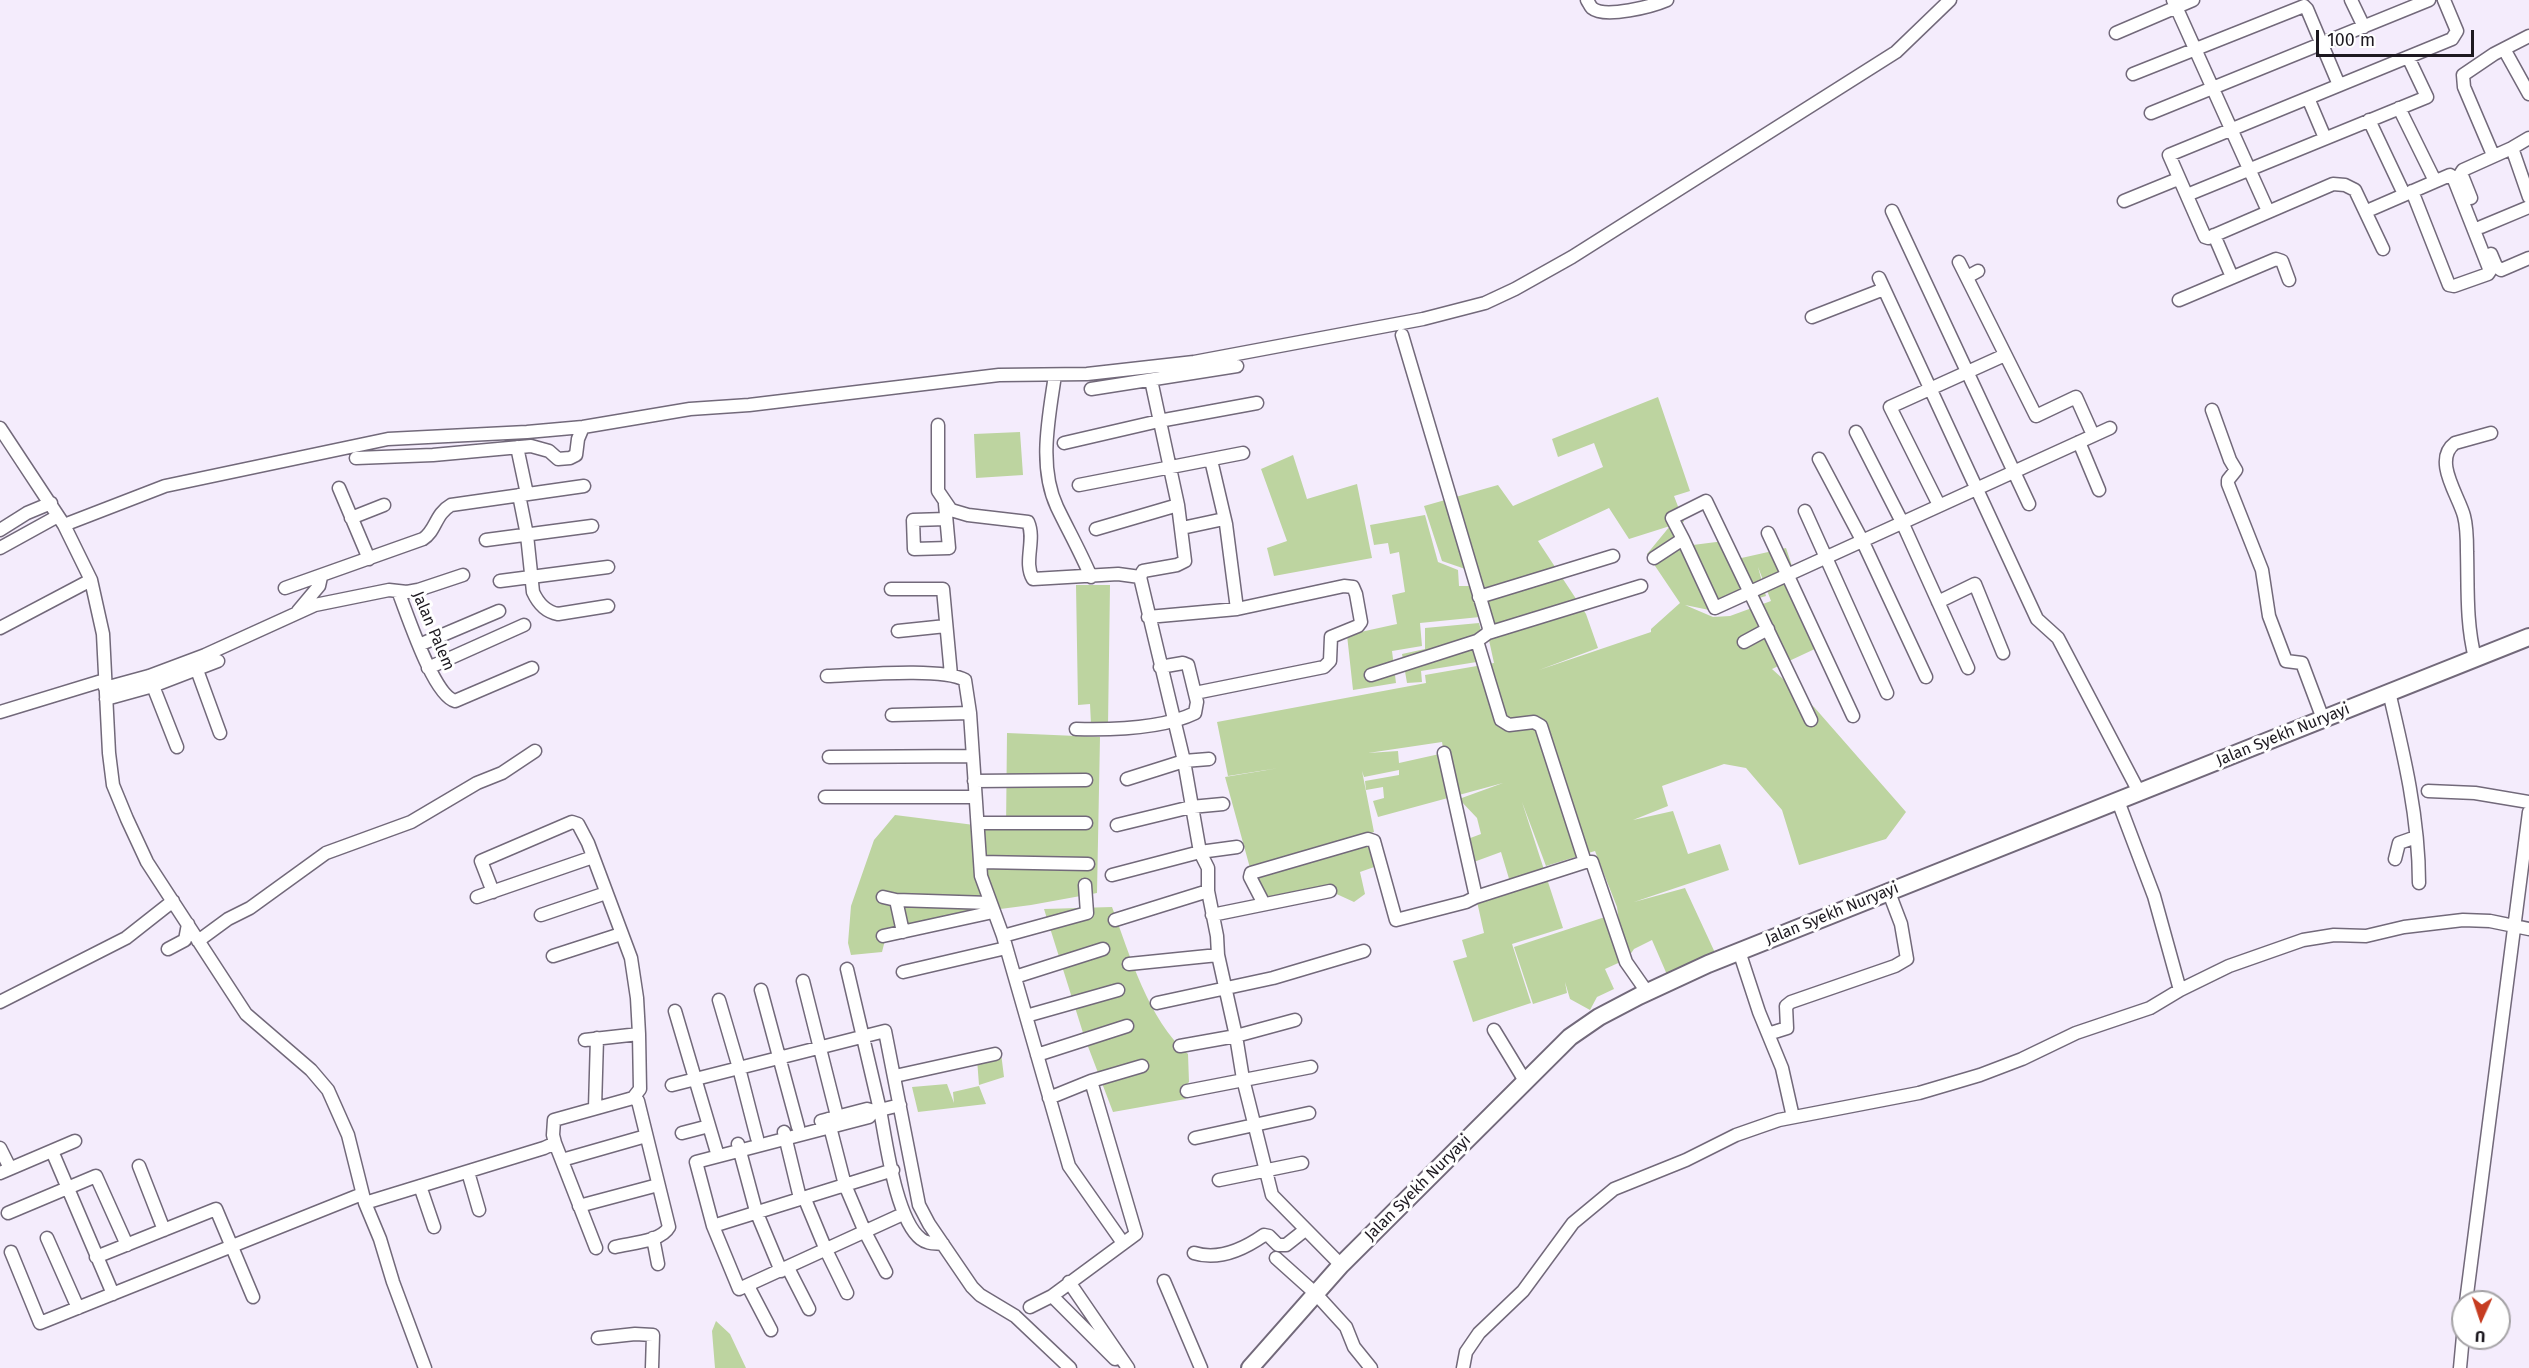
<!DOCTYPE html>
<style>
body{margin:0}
#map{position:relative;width:2529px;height:1368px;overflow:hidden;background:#f4ecfc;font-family:"Fira Sans",sans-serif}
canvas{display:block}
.north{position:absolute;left:2451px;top:1290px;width:60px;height:60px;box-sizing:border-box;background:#fff;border:2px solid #a5a3a6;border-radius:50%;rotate:183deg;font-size:16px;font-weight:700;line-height:24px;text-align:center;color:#1d1920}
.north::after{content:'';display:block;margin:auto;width:21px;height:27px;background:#c63c21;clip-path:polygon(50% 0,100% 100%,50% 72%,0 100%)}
.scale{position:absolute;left:2316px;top:30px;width:158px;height:27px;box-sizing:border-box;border:3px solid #1d1920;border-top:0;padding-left:8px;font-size:18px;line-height:21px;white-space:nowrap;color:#1d1920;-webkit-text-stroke:4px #fff;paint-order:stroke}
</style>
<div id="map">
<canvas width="2529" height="1368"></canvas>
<div class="north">U</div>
<div class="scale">100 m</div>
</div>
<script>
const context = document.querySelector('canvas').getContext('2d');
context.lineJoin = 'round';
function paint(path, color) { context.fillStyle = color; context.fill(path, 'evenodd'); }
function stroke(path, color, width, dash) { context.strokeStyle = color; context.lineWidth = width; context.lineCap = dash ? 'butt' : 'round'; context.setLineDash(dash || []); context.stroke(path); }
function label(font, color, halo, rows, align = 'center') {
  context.font = font + ' "Fira Sans",sans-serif'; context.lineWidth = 6; context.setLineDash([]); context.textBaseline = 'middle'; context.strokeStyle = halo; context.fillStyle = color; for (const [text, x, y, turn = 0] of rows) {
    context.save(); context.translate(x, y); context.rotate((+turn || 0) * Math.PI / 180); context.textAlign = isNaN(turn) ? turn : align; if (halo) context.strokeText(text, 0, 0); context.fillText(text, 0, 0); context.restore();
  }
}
paint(new Path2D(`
 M1658,397L1690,491L1674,496L1684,522L1672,525L1685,546L1732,540L1737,559L1786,548L1819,647L1772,669L1814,707L1906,812L1886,839L1799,865L1782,810L1746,768L1724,764L1662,786L1668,806L1633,820L1673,811L1688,854L1720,844L1729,870L1634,902L1685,888L1717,957L1668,977L1652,940L1634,949L1627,959L1605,969L1614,989L1597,997L1590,1010L1570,999L1565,982L1567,993L1533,1004L1514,947L1614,914L1620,929L1617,907L1595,851L1546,866L1522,802L1563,928L1512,944L1531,1003L1473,1022L1453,961L1467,957L1462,940L1484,933L1476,897L1510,882L1501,852L1471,863L1465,840L1481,834L1477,818L1459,799L1503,783L1378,817L1373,801L1384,798L1383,787L1366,790L1365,781L1399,775V770L1364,777L1362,771L1374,832L1250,868L1225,777L1279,768L1228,776L1217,722L1426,683L1425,675L1494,663L1474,572L1442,561L1424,506L1498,485L1513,506L1603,467L1594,443L1558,457L1552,439ZM1609,508L1629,539L1670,526L1647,554L1680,603L1651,629V632L1539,670L1598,648L1586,614L1538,541ZM1758,567L1771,601L1730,616L1713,617L1685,605L1714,611L1766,596ZM1442,742L1444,753L1399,763L1398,751L1368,753Z
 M1020,432L1023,475L976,478L974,434Z
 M1293,455L1307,499L1357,484L1372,558L1274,576L1267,548L1287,541L1261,469Z
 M1425,515L1438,562L1458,570L1459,586H1475L1480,617L1420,623L1422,646L1392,651L1396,683L1353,690L1347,635L1397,624L1392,595L1405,592L1399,552L1390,554L1388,543L1374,545L1370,525Z
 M1076,585H1110L1108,725L1091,724L1090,704L1078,705Z
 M1479,623L1489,660L1421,671L1422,682L1407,683L1402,654L1425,649V628Z
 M1007,733L1100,737L1097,893L1031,905L962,914L885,940L882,952L851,955L848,943L851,906L874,840L895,815L1006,829Z
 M1371,842L1377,866L1360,872L1365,894L1354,902L1330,891L1266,901L1252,875Z
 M1112,907C1130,955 1148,1020 1188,1054L1189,1082L1183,1088L1186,1099L1113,1112L1084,1036L1044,909Z
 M1001,1053L1004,1077L979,1085L977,1059Z
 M947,1084L954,1103L953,1092L979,1086L986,1104L918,1112L912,1087Z
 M716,1321L730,1334L746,1368H715L712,1331Z`), '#bdd4a0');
const street = new Path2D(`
 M1587,0C1589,3 1590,6 1592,8C1605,19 1653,6 1667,0
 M2173,0L2268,211
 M2351,0L2364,27
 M2116,33L2193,0
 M2504,49L2529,94
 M2133,74L2304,6L2307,9L2339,85
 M2308,98L2325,138
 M2399,108L2435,181
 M2151,113L2429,0
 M2369,120L2404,194
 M2512,148L2529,197
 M2493,155L2464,87L2463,75L2494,54L2529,36
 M2187,195L2427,97L2408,57
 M2471,198L2461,173L2463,170L2512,148L2529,138
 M2124,201L2178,179
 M1892,211L2029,504
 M2367,211L2450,175L2453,177L2490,271L2488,274L2454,286L2449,285L2412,191
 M2481,227L2529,207
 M2214,235L2232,277
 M2383,249L2355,190L2345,185L2333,184L2208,238L2205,237L2169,155L2452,39L2457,31L2444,0
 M2491,254L2496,266L2501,270L2529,258
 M1959,262L2036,416L2076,397L2093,435
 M1967,277L1978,271
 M1879,278L2037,619L2058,638L2139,792
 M2179,300L2276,259L2282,261L2289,280
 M1812,317L1884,289
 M1055,375C1049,417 1038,466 1057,507C1068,530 1081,553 1091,577
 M1151,380L1178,505L1185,561L1177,565L1143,571L1140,577L1184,761L1200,852L1208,868V891L1217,936L1218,955L1236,1036L1243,1079L1272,1195L1341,1265
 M1091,389L1237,366
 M2212,410L2230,460L2236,470L2228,480V484L2262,570L2269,616L2286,661L2302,663L2323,719
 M938,425V491L951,510L968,515L1028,522C1036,540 1023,562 1033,579L1118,574L1140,577
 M0,428L64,525L91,580L103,634L109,753L113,785L127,819L147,862L246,1014L311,1070L328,1090L348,1135L365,1203L380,1239L393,1282L425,1368
 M1856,432L1902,522L1968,668
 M2079,442L2099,490
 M1064,443L1159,421L1257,403
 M517,447L527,494
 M356,458L433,455L531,446L549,451L558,459L570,458L576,455L578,439L583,427
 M1819,459L1862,540L1926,677
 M1211,460L1226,524L1237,609
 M1079,485L1243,453
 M339,488L369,559
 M519,495L527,535L533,592C538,603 546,612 558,614L608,606
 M945,504L949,548L914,549L913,520L946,519
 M1939,505L1890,407L2005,355
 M1805,511L1887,693
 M351,518L384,505
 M64,525L165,486L388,439L527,432L583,427L690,409L749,405L999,375L1087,374L1194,362L1423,319L1485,303L1515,289L1572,257L1896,52L1950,0
 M1182,528L1224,519
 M1096,529L1178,505
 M0,530L27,513L51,503
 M1768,533L1853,716
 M1683,539L1672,518L1706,501L1811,720
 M486,540L592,526
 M0,548L58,516
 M1654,558L1683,539L1715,608L2110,428
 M500,581L608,567
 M285,588L423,539C436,531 435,514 451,505L584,486
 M891,589H943L951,675
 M398,591C407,613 433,695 455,701L532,668
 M1479,597L1613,556
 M1938,602L1975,584L2003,653
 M298,611L319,586L321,577
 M1148,617L1237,609L1344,586L1353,587L1356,594L1361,622L1358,626L1331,637L1330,661L1324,667L1195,693
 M0,628L91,580
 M898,631L946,626
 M1488,633L1641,586
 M1477,641L1501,720L1509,725L1534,722L1541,726L1585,862
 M1744,642L1768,629
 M419,645L499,611
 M2475,658C2466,623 2468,588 2467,552C2467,541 2467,527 2464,516C2459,496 2432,460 2455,443L2491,433
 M428,668L524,625
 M197,670L220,733
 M1371,675L1477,641L1488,633L1489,628L1402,335
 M827,676C856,675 943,667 965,680L970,713L981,876L1003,936L1069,1166L1123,1243
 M153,686L177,747
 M105,688L149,676L205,655L315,605L389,590L407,592L418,590L463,575
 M2389,692C2404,755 2419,818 2419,883
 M106,699L153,686L218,661
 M0,712L105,680
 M892,715L970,713
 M1076,729C1113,730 1162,729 1195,713L1197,702L1188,665L1183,663L1160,667
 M829,757L972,756
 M1127,779L1184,761L1209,759
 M974,781L1086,780
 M2428,791L2475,793L2529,802
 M825,797H975
 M2118,801L2154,896L2180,990
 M978,823H1086
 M1117,825L1191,807L1223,804
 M2395,859L2399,843L2416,837
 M980,862L1088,864
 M1112,875L1200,852L1237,847
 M493,892L481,861L572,822L578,824L588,843L631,958L637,998L639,1034
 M477,897L593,857
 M883,897L896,900L990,903
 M1476,897L1585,862H1592L1626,962L1647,992
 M896,900L903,932
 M1264,904L1250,877L1251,873L1368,839L1374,841L1396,920L1466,902L1476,897L1444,753
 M541,915L606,893
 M1212,915L1330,891
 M1115,920L1208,891
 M883,936L993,912
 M1003,936L1087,913L1085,885
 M198,941L228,919L250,908L326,853L411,822L477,783L502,773L535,751
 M168,949L185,940L188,924
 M1739,951L1759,1012L1782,1068L1793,1117
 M553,956L621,934
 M1129,964L1218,955
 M847,969L880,1110L874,1111L869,1117L696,1162L713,1226L739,1289L903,1214
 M903,972L1006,948
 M1015,977L1103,949
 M803,981L837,1116
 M761,990L798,1127
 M719,1000L739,1068L757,1138
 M0,1002L126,938L173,901
 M1157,1003L1273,978L1364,951
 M675,1011L718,1156
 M1026,1016L1118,990
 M1494,1030L1525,1081
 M1768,1034L1787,1028L1786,1006L1791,1002L1895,966L1907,959L1901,924L1888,890
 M1180,1046L1236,1036L1295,1020
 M1037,1055L1127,1026
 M895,1076L995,1054
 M672,1085L885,1031L919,1205L929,1224L972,1287L980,1295L1015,1316L1070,1368
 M1187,1091L1311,1067
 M1049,1098L1091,1081L1142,1066
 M900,1105L880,1110C886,1141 896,1220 921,1239C927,1244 935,1243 943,1244
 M595,1108L597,1038
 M828,1119L845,1185L865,1232L886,1272
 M821,1121L867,1109L874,1111
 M784,1132L800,1198
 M682,1133L709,1126
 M1195,1138L1309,1113
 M555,1143L596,1248
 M738,1144L756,1211L781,1271
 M0,1148L10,1168
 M52,1151L113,1294
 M562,1160L646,1136
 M139,1166L164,1230
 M468,1172L479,1210
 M0,1173L75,1141
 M1219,1180L1302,1163
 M420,1186L434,1227
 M804,1197L826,1250L847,1293
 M365,1203L544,1148L555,1143L553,1135L554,1120L633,1098L640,1089L639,1034L585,1040
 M579,1206L658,1185
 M8,1213L96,1176L127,1245
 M713,1226L893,1170
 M47,1238L78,1308
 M653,1238L658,1264
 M615,1247C630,1243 661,1242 669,1227L638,1101L633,1098
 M11,1252L40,1323L362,1194
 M1194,1253C1219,1261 1244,1249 1264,1235L1269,1236L1278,1245H1286L1305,1230
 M96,1257L216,1209L253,1297
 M1276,1258L1315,1293L1346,1327L1354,1347L1371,1368
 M788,1268L809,1309
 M1164,1281L1201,1368
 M1069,1282L1128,1368
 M748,1286L771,1330
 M1052,1296L1115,1359
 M2466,1302L2529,812
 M1030,1307L1052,1296L1136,1234L1091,1081
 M598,1338L635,1334L653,1335L652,1368
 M1463,1368L1466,1352L1479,1333L1523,1291L1573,1223L1614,1189L1686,1160L1736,1135L1779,1120L1919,1093L1980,1075L2022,1059L2076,1033L2150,1008L2180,990L2229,966L2303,940L2334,935L2366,936L2404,927L2463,920L2490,921L2529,929
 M2460,1368L2463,1336`);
const secondary = new Path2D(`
 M1250,1368L1341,1265L1570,1037L1599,1017L1639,996L1708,964L2529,637`);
stroke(street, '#72697a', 15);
stroke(secondary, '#72697a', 20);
stroke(street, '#fff', 12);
stroke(secondary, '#fff', 16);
label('16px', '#1d1920', '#fff', [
 ["Jalan Palem",433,631,67],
 ["Jalan Syekh Nuryayi",2283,735,-22],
 ["Jalan Syekh Nuryayi",1832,914,-22],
 ["Jalan Syekh Nuryayi",1418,1188,-45]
]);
</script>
